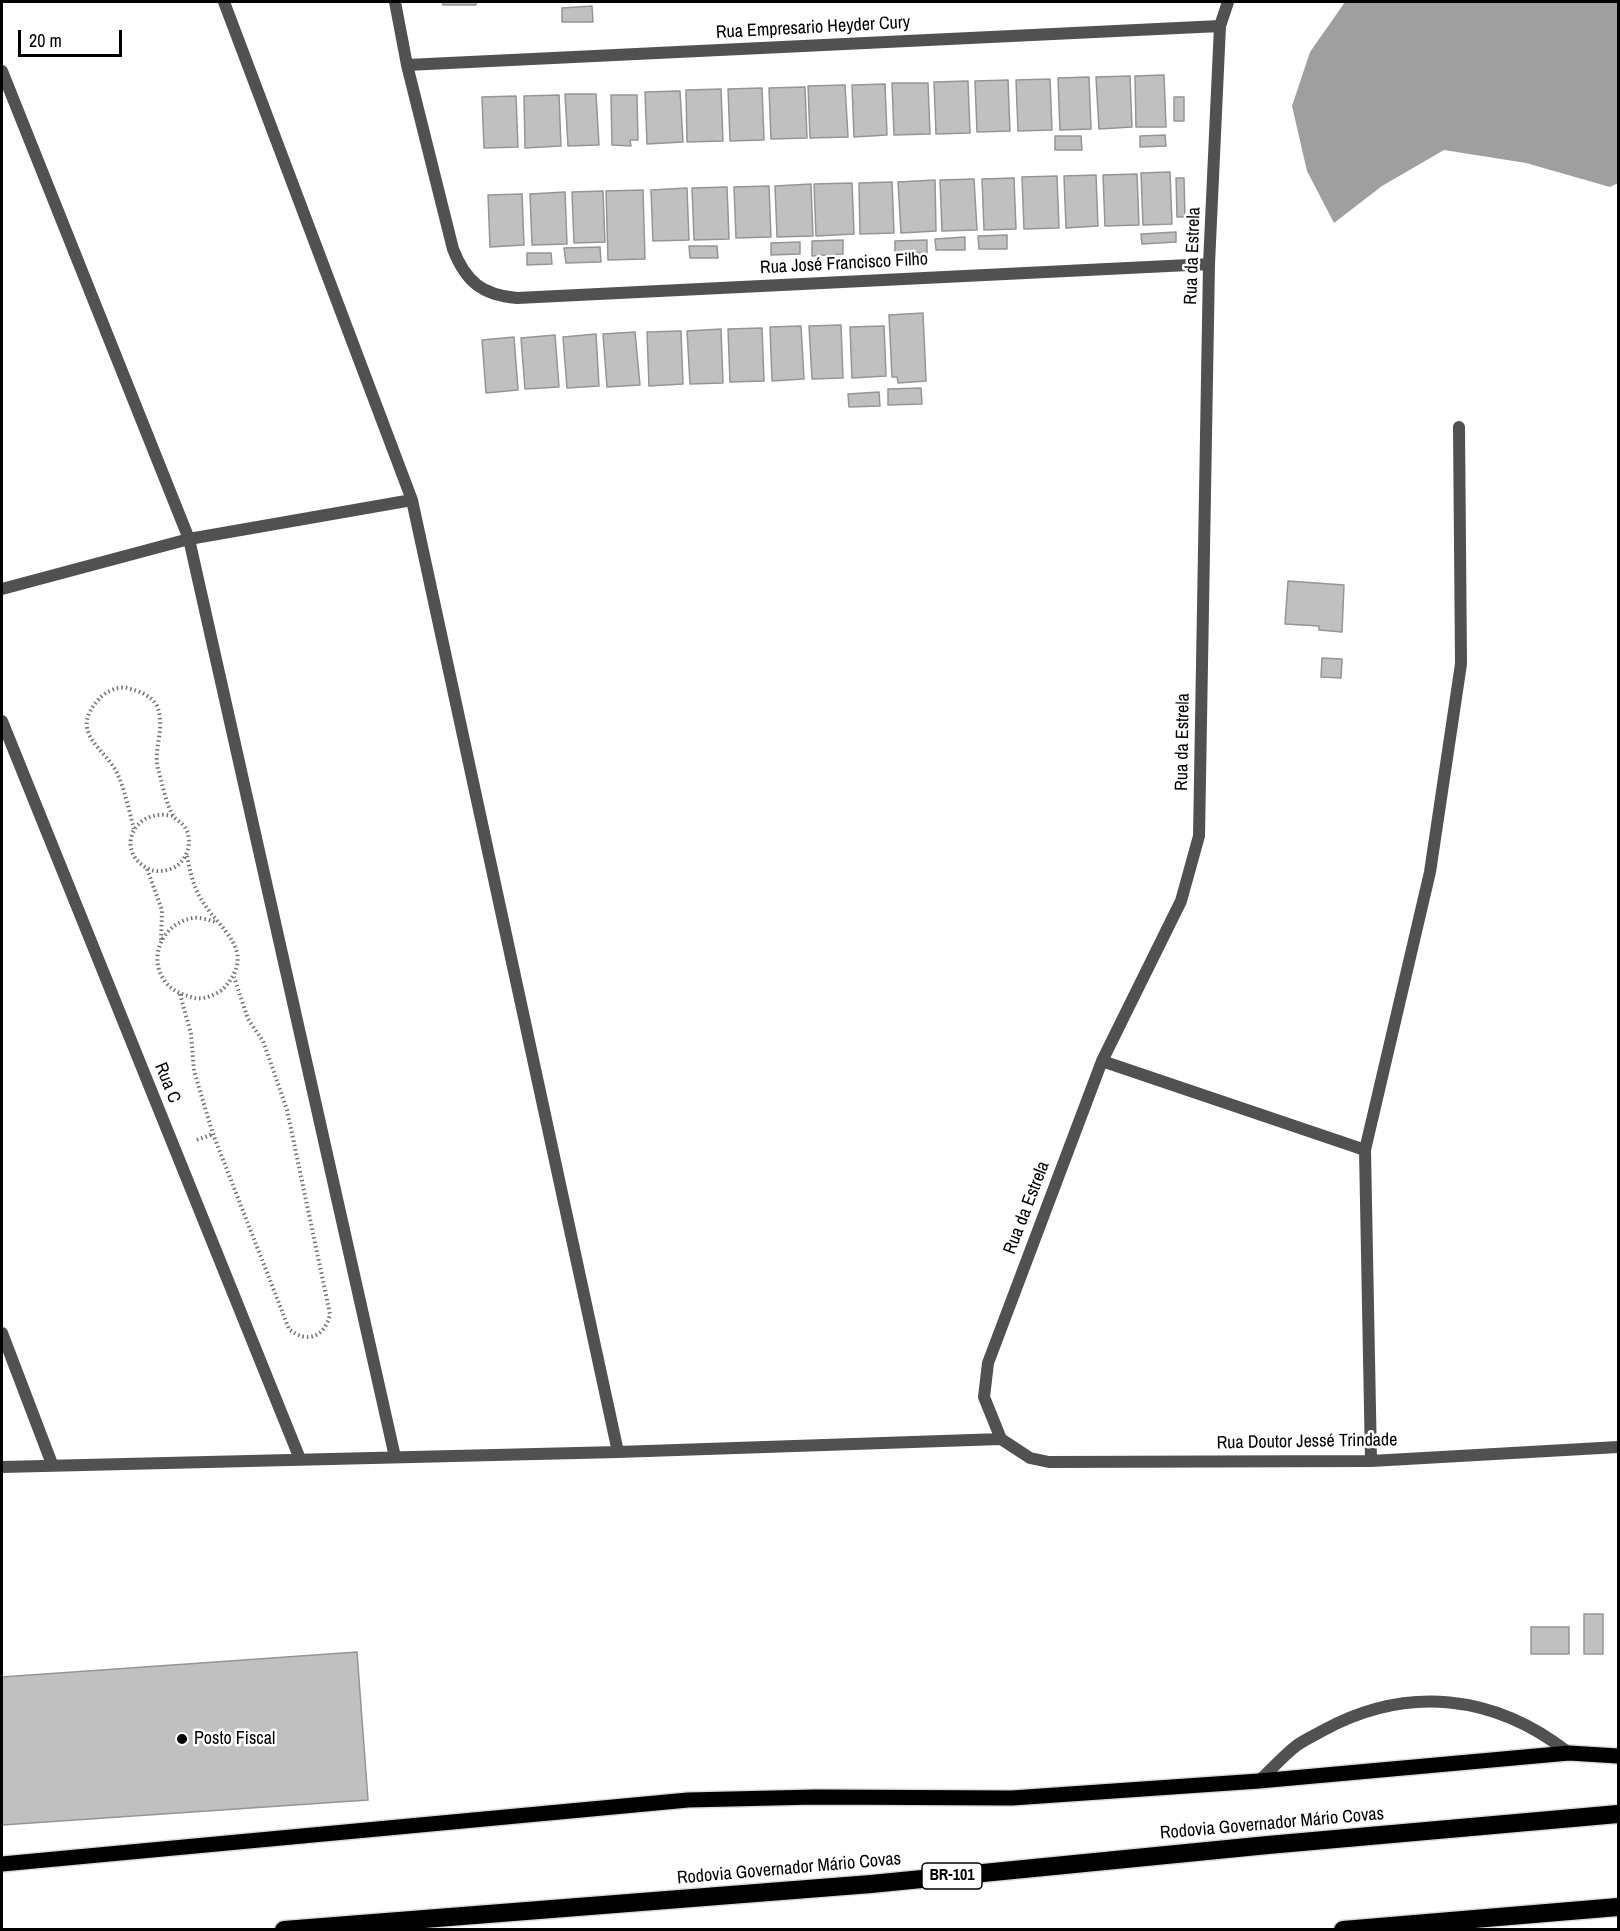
<!DOCTYPE html>
<meta charset="utf-8">
<style>
body{margin:0}
#map{position:relative;width:1620px;height:1931px;overflow:hidden;background:#fff;font-family:"Archivo Narrow",sans-serif}
canvas{display:block}
.frame{position:absolute;inset:0;border:3px solid #000;pointer-events:none}
.scale{position:absolute;left:18px;top:30px;width:104px;height:27px;box-sizing:border-box;border:3px solid #000;border-top:0;padding-left:8px;font-size:18px;line-height:21px;white-space:nowrap;color:#000;-webkit-text-stroke:4px #fff;paint-order:stroke}
</style>
<div id="map">
<canvas width="1620" height="1931"></canvas>
<div class="frame"></div>
<div class="scale">20 m</div>
</div>
<script>
const context = document.querySelector('canvas').getContext('2d');
context.lineJoin = 'round';
function paint(path, color) { context.fillStyle = color; context.fill(path, 'evenodd'); }
function stroke(path, color, width, dash) { context.strokeStyle = color; context.lineWidth = width; context.lineCap = dash ? 'butt' : 'round'; context.setLineDash(dash || []); context.stroke(path); }
function label(font, color, halo, rows, align = 'center') {
  context.font = font + ' "Archivo Narrow",sans-serif'; context.lineWidth = 5; context.setLineDash([]); context.textBaseline = 'middle'; context.strokeStyle = halo; context.fillStyle = color; for (const [text, x, y, turn = 0] of rows) {
    context.save(); context.translate(x, y); context.rotate((+turn || 0) * Math.PI / 180); context.textAlign = isNaN(turn) ? turn : align; if (halo) context.strokeText(text, 0, 0); context.fillText(text, 0, 0); context.restore();
  }
}
paint(new Path2D(`
 M1345,2H1618V183L1610,187L1526,163L1444,150L1382,186L1334,223L1307,171L1292,106L1310,52Z`), '#9f9f9f');
const building = new Path2D(`
 M442,2H476V5H443Z
 M592,6L593,22H562V8Z
 M1164,75L1166,127H1136L1135,76Z
 M1130,76L1132,127L1099,129L1096,77Z
 M1089,77L1091,129L1060,130L1058,78Z
 M1050,79L1052,130L1018,131L1016,80Z
 M1008,80L1010,131L977,132L975,81Z
 M968,81L970,133L936,134L934,82Z
 M892,83H928L930,134L894,135Z
 M885,84L887,135L854,137L852,85Z
 M845,85L848,137L810,138L808,86Z
 M805,87L807,138L771,139L769,88Z
 M762,88L764,140L730,141L728,89Z
 M721,89L723,141L687,142L686,90Z
 M680,91L683,142L647,144L645,92Z
 M565,94H596L599,145L568,146Z
 M559,95L561,146L525,148L524,96Z
 M611,95H637L638,140H630L631,146L612,145Z
 M516,96L518,147L484,148L482,97Z
 M1174,97H1184V121H1174Z
 M1165,135L1166,146L1140,147V136Z
 M1055,136H1081L1082,150H1055Z
 M1170,172L1172,224L1143,225L1141,173Z
 M1137,174L1139,225L1105,226L1103,175Z
 M1096,175L1098,226L1066,228L1064,176Z
 M1057,176L1059,228L1024,229L1022,177Z
 M1014,178L1016,229L984,230L982,179Z
 M1176,178H1184L1185,217H1177Z
 M974,179L977,230L942,231L940,180Z
 M935,180L936,231L901,233L898,182Z
 M892,182L894,233L860,234L859,183Z
 M852,183L854,234L816,236L814,184Z
 M811,184L813,236L777,237L775,186Z
 M769,186L771,237L736,238L734,187Z
 M727,187L729,239L694,240L692,188Z
 M687,188L689,240L653,241L651,190Z
 M643,190L645,259L608,260L606,191Z
 M603,191L605,242L574,243L572,192Z
 M565,192L567,244L532,245L530,194Z
 M522,194L524,245L490,247L488,195Z
 M1176,232V242L1142,244L1141,234Z
 M1007,235V249H979L978,236Z
 M965,237V250H936L935,239Z
 M843,240V254L812,256V241Z
 M927,240V253H895V241Z
 M800,242V254L771,255V243Z
 M689,246H717L718,258H690Z
 M600,247L601,262L566,263L564,248Z
 M527,253H551L552,264L527,265Z
 M923,313L926,381L898,383L897,377H892L889,315Z
 M841,325L843,378L812,379L809,326Z
 M801,326L804,379L772,381L770,327Z
 M884,326L886,376L852,378L850,327Z
 M762,328L764,381L730,382L728,329Z
 M721,329L723,383L690,384L687,331Z
 M681,331L683,384L649,386L647,332Z
 M635,332L640,385L607,387L603,334Z
 M596,334L599,386L567,388L563,337Z
 M555,335L559,387L525,389L521,338Z
 M514,337L518,390L486,393L482,340Z
 M921,388L922,404L888,405V389Z
 M879,392L880,406L849,407L848,394Z
 M1288,581L1344,585L1342,632L1319,630V626L1285,624Z
 M1322,658L1342,659L1341,678L1321,677Z
 M1584,1614H1603V1654H1584Z
 M1531,1627H1569V1654H1531Z
 M357,1652L368,1800L2,1825V1677Z`);
paint(building, '#c0c0c0');
stroke(building, '#959595', 1.5);
const primary = new Path2D(`
 M2,1864L688,1800L816,1797L1012,1798L1259,1781L1569,1753L1618,1756`);
const highway = new Path2D(`
 M284,1930L871,1884L1268,1845L1618,1814
 M1343,1930L1618,1907`);
stroke(primary, '#dbdbdb', 18);
stroke(highway, '#dbdbdb', 21);
stroke(new Path2D(`
 M134,829C129,811 125,790 117,773C104,747 68,733 99,699C105,692 117,686 127,688C139,691 151,695 157,706C166,728 153,747 158,769C162,782 166,805 174,817C176,820 181,822 184,826C194,839 188,861 173,868C165,871 155,873 147,868C115,851 133,807 173,816
 M187,856C190,871 193,886 201,899C220,931 258,950 224,988C218,994 204,1000 195,998C183,995 171,991 164,980C147,955 165,922 193,918C200,917 209,920 216,922
 M147,869L162,910L161,940
 M180,994L191,1034L194,1071L213,1134L289,1329C307,1344 325,1337 330,1314L287,1110L263,1041L248,1019L234,977
 M197,1140L213,1134`), '#737373', 4, [1.5, 3]);
stroke(new Path2D(`
 M1259,1781C1271,1770 1283,1756 1296,1746C1304,1740 1315,1735 1324,1730C1407,1685 1494,1694 1569,1753`), '#515151', 12);
stroke(new Path2D(`
 M224,2L412,500L618,1452
 M395,2L407,65L453,249C466,282 482,295 517,298L1209,264
 M407,65L1220,26
 M2,71L189,539L395,1457
 M2,589L189,539L412,500
 M2,721L300,1459
 M1102,1061L1365,1150
 M2,1333L52,1464
 M1001,1439L984,1397L988,1363L1102,1061L1181,901L1199,836L1209,264L1220,26L1228,2
 M1001,1439L1030,1458L1049,1462L1371,1461L1618,1447
 M1371,1461L1365,1150L1430,872L1461,664L1459,427
 M2,1467L618,1452L1001,1439`), '#515151', 12);
stroke(primary, '#000', 15);
stroke(highway, '#000', 18);
for (const [x, y, r, color] of [
 [182,1739,6,"#000"]
]) { const dot = new Path2D(); dot.arc(x, y, r, 0, 2 * Math.PI); context.fillStyle = color; context.fill(dot); stroke(dot, '#fff', 2); }
for (const [x, y, w] of [
 [952,1876,60]
]) { const box = new Path2D(); box.roundRect(x - w / 2, y - 13, w, 26, 4.5); context.fillStyle = '#fff'; context.fill(box); stroke(box, '#000', 1.5); }
label('bold 16px', '#000', null, [
 ["BR-101",952,1876]
]);
label('18px', '#000', '#fff', [
 ["Rua Empresario Heyder Cury",813,28,-3],
 ["Rua da Estrela",1193,256,-88],
 ["Rua José Francisco Filho",844,264,-3],
 ["Rua da Estrela",1183,742,-89],
 ["Rua C",167,1083,68],
 ["Rua da Estrela",1027,1208,-69],
 ["Rua Doutor Jessé Trindade",1307,1442,-1],
 ["Rodovia Governador Mário Covas",1272,1824,-5],
 ["Rodovia Governador Mário Covas",789,1869,-5]
]);
label('18px', '#000', '#fff', [
 ["Posto Fiscal",194,1739]
], 'left');
</script>
